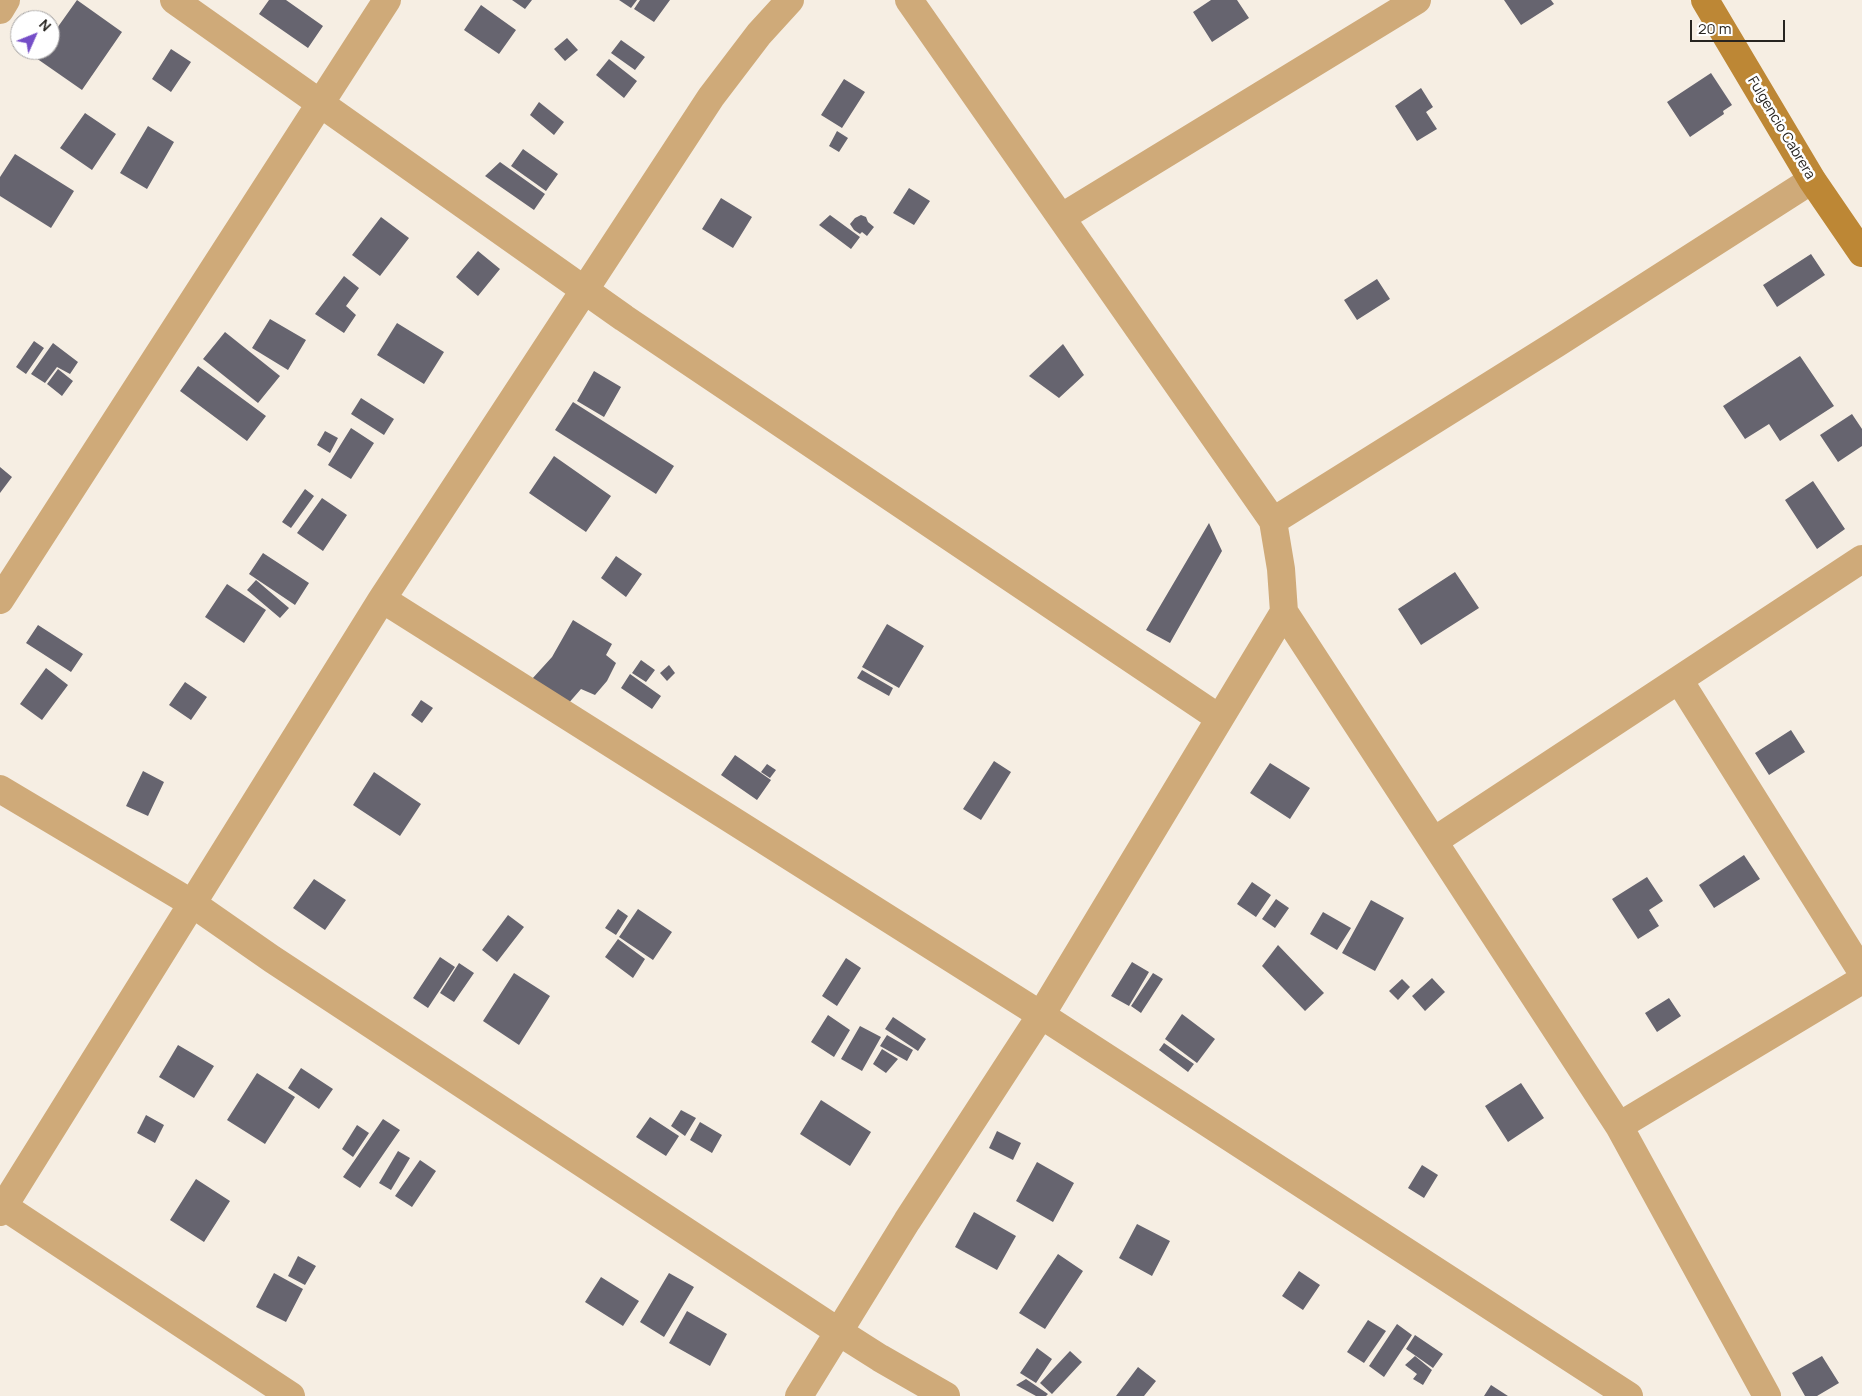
<!DOCTYPE html>
<style>
body{margin:0}
#map{position:relative;width:1862px;height:1396px;overflow:hidden;background:#f6eee3;font-family:Manrope,sans-serif}
canvas{display:block}
.north{position:absolute;left:10px;top:10px;width:50px;height:50px;box-sizing:border-box;background:#fff;border:1px solid #a9a7a6;border-radius:50%;rotate:46deg;font-size:14px;font-weight:700;line-height:20px;text-align:center;color:#272420}
.north::after{content:'';display:block;margin:auto;width:18px;height:22px;background:#754ec7;clip-path:polygon(50% 0,100% 100%,50% 72%,0 100%)}
.scale{position:absolute;left:1690px;top:20px;width:95px;height:22px;box-sizing:border-box;border:2px solid #272420;border-top:0;padding-left:6px;font-size:15px;line-height:18px;white-space:nowrap;color:#272420;-webkit-text-stroke:4px #fff;paint-order:stroke}
</style>
<div id="map">
<canvas width="1862" height="1396"></canvas>
<div class="north">N</div>
<div class="scale">20 m</div>
</div>
<script>
const context = document.querySelector('canvas').getContext('2d');
context.lineJoin = 'round';
function paint(path, color) { context.fillStyle = color; context.fill(path, 'evenodd'); }
function stroke(path, color, width, dash) { context.strokeStyle = color; context.lineWidth = width; context.lineCap = dash ? 'butt' : 'round'; context.setLineDash(dash || []); context.stroke(path); }
function label(font, color, halo, rows, align = 'center') {
  context.font = font + ' Manrope,sans-serif'; context.lineWidth = 5; context.setLineDash([]); context.textBaseline = 'middle'; context.strokeStyle = halo; context.fillStyle = color; for (const [text, x, y, turn = 0] of rows) {
    context.save(); context.translate(x, y); context.rotate((+turn || 0) * Math.PI / 180); context.textAlign = isNaN(turn) ? turn : align; if (halo) context.strokeText(text, 0, 0); context.fillText(text, 0, 0); context.restore();
  }
}
paint(new Path2D(`
 M77,0L122,32L82,90L36,58L42,50H50V38Z
 M269,0H286L323,26L308,48L259,14Z
 M512,0H532L525,9Z
 M619,0H637L631,8Z
 M640,0H670L654,22L634,9Z
 M1211,0H1237L1249,18L1212,42L1193,12Z
 M1504,0H1551L1554,4L1521,25Z
 M481,5L516,30L499,54L464,30Z
 M567,38L578,50L565,61L554,49Z
 M621,40L645,57L635,70L611,53Z
 M171,49L191,62L171,92L152,79Z
 M609,59L637,81L624,98L596,75Z
 M1711,73L1732,105L1723,111L1724,114L1690,137L1667,102Z
 M844,79L865,92L842,128L821,115Z
 M1421,88L1433,107L1426,112L1437,129L1417,141L1395,106Z
 M539,102L564,122L554,135L530,115Z
 M85,113L116,134L92,170L60,148Z
 M148,126L174,142L147,189L120,173Z
 M837,131L848,138L839,152L829,146Z
 M523,149L558,174L546,191L511,166Z
 M15,154L74,191L51,228L0,196V177Z
 M500,162L545,194L534,210L485,176Z
 M909,188L930,201L914,225L893,213Z
 M721,198L752,217L733,248L702,229Z
 M830,215L860,237L851,249L819,225Z
 M861,215L866,217L868,222L874,227L867,236L862,232L860,234L854,230L850,224L855,218Z
 M381,217L409,238L380,276L352,255Z
 M478,251L500,269L478,296L456,277Z
 M1811,254L1825,275L1777,307L1763,285Z
 M344,276L359,288L346,306L356,315L344,333L315,314Z
 M1377,279L1390,299L1357,320L1344,300Z
 M270,319L306,340L288,370L252,348Z
 M397,323L444,352L424,384L377,355Z
 M225,332L280,376L258,403L203,359Z
 M34,341L44,348L26,374L16,367Z
 M53,343L78,362L70,374L57,367L45,383L31,374Z
 M1063,344L1084,375L1059,398L1029,376Z
 M1800,356L1834,406L1780,441L1769,424L1745,439L1723,406Z
 M198,366L266,416L247,441L180,391Z
 M58,369L73,381L62,396L47,384Z
 M594,371L621,387L604,417L577,401Z
 M361,398L394,419L384,435L351,414Z
 M573,402L674,466L656,494L555,430Z
 M1852,414L1862,429V446L1838,462L1820,435Z
 M351,428L374,443L351,479L328,465Z
 M325,431L338,438L330,453L317,445Z
 M554,456L611,496L586,532L529,493Z
 M0,467L12,477L0,493Z
 M1813,481L1845,529L1817,549L1785,500Z
 M305,489L314,496L291,528L282,522Z
 M322,498L347,515L323,551L297,533Z
 M1209,523L1222,551L1170,643L1146,630Z
 M263,553L309,583L295,605L249,574Z
 M616,556L642,574L626,597L601,578Z
 M1455,572L1479,608L1421,645L1398,609Z
 M256,580L289,608L280,618L247,590Z
 M227,584L266,610L244,643L205,617Z
 M573,620L612,644L606,655L616,663L607,681L595,695L581,689L567,705L532,679L552,657Z
 M887,624L924,646L899,688L862,667Z
 M38,625L83,654L71,672L26,643Z
 M641,660L655,670L646,682L632,673Z
 M669,665L675,673L667,681L660,673Z
 M46,668L68,685L42,720L20,704Z
 M862,670L893,688L889,696L857,678Z
 M630,674L661,696L652,709L621,688Z
 M185,682L207,697L191,720L169,705Z
 M421,700L433,708L422,723L411,715Z
 M1791,730L1805,752L1769,775L1755,753Z
 M735,755L771,780L757,800L721,775Z
 M994,761L1011,772L981,820L963,809Z
 M1270,763L1310,788L1290,819L1250,793Z
 M767,764L776,770L770,778L761,772Z
 M143,771L164,782L148,816L126,806Z
 M374,772L421,804L400,836L353,805Z
 M1744,855L1760,879L1714,908L1699,885Z
 M1647,877L1663,901L1649,910L1659,926L1638,939L1612,899Z
 M314,879L346,900L325,930L293,908Z
 M1252,882L1271,895L1256,917L1237,904Z
 M1276,899L1289,908L1275,928L1262,919Z
 M1371,900L1404,918L1375,971L1342,953Z
 M618,909L628,916L616,935L605,928Z
 M638,909L672,932L653,960L619,937Z
 M1323,912L1351,928L1337,950L1310,934Z
 M508,915L524,927L497,962L482,950Z
 M618,939L645,959L633,978L605,957Z
 M1278,945L1324,993L1305,1011L1262,966Z
 M440,957L455,967L428,1008L413,998Z
 M846,958L861,968L837,1006L822,996Z
 M1132,962L1149,972L1129,1006L1111,996Z
 M459,963L474,973L454,1002L440,993Z
 M514,973L550,996L519,1045L483,1021Z
 M1153,973L1163,979L1141,1013L1131,1006Z
 M1432,978L1445,992L1425,1011L1412,996Z
 M1402,979L1410,987L1398,1000L1389,991Z
 M1669,998L1681,1016L1657,1032L1645,1013Z
 M1182,1014L1215,1039L1197,1063L1165,1039Z
 M828,1015L850,1030L834,1057L811,1042Z
 M893,1017L926,1039L918,1051L885,1029Z
 M860,1026L881,1037L862,1071L841,1059Z
 M887,1035L913,1050L907,1061L880,1046Z
 M1164,1043L1194,1064L1188,1072L1159,1050Z
 M178,1045L214,1066L194,1098L159,1077Z
 M882,1049L898,1059L886,1073L873,1064Z
 M301,1068L333,1089L319,1109L288,1088Z
 M257,1073L295,1097L265,1144L227,1120Z
 M1521,1083L1544,1118L1508,1142L1485,1106Z
 M821,1100L871,1132L850,1166L800,1134Z
 M681,1110L696,1118L685,1136L671,1126Z
 M146,1115L164,1125L155,1143L137,1133Z
 M650,1117L679,1136L666,1156L636,1137Z
 M383,1119L400,1130L360,1188L343,1177Z
 M700,1122L722,1135L712,1153L690,1140Z
 M357,1125L369,1133L353,1157L342,1149Z
 M997,1131L1021,1143L1013,1160L989,1148Z
 M398,1151L410,1158L391,1190L379,1183Z
 M420,1160L436,1171L412,1207L395,1196Z
 M1037,1162L1074,1183L1053,1222L1016,1201Z
 M1422,1165L1438,1175L1424,1198L1408,1188Z
 M196,1179L230,1201L204,1242L170,1220Z
 M974,1212L1016,1236L997,1270L955,1247Z
 M1137,1224L1170,1241L1152,1276L1119,1258Z
 M1058,1254L1083,1271L1045,1329L1019,1313Z
 M298,1256L316,1266L305,1285L288,1276Z
 M1299,1271L1320,1285L1303,1310L1282,1296Z
 M274,1273L303,1289L286,1322L256,1307Z
 M669,1273L694,1287L664,1337L640,1322Z
 M601,1277L639,1301L623,1326L585,1302Z
 M687,1311L727,1334L710,1366L669,1343Z
 M1368,1320L1386,1331L1364,1363L1347,1352Z
 M1397,1324L1412,1335L1384,1377L1369,1366Z
 M1415,1335L1443,1354L1433,1368L1406,1349Z
 M1037,1348L1052,1359L1036,1383L1020,1373Z
 M1070,1351L1082,1362L1052,1394L1040,1383Z
 M1415,1356L1432,1370L1423,1385L1413,1379L1417,1374L1405,1365Z
 M1822,1356L1839,1383L1817,1396H1805L1792,1373Z
 M1138,1367L1156,1381L1144,1396H1116Z
 M1026,1379L1048,1394L1046,1396H1036L1016,1385Z
 M1491,1385L1508,1396H1484Z`), '#66646f');
stroke(new Path2D(`
 M174,0L624,318L1219,718
 M0,10L6,0
 M1062,217L1417,0
 M1273,521L1556,344L1812,180
 M382,599L1041,1015L1629,1396
 M0,600L387,0
 M1284,612L1619,1126L1767,1396
 M1679,680L1862,972
 M0,789L193,904L272,959L839,1332L880,1358L946,1396
 M1434,841L1862,559
 M1619,1126L1862,980
 M3,1206L291,1396
 M0,1212L382,599L711,97L759,34L790,0
 M799,1396L907,1221L1041,1015L1284,612L1281,569L1273,521L909,0`), '#cfaa79', 28);
stroke(new Path2D(`
 M1705,0L1812,180L1862,253`), '#bd8735', 28);
label('14px', '#272420', '#fff', [
 ["Fulgencio Cabrera",1781,128,59]
]);
</script>
